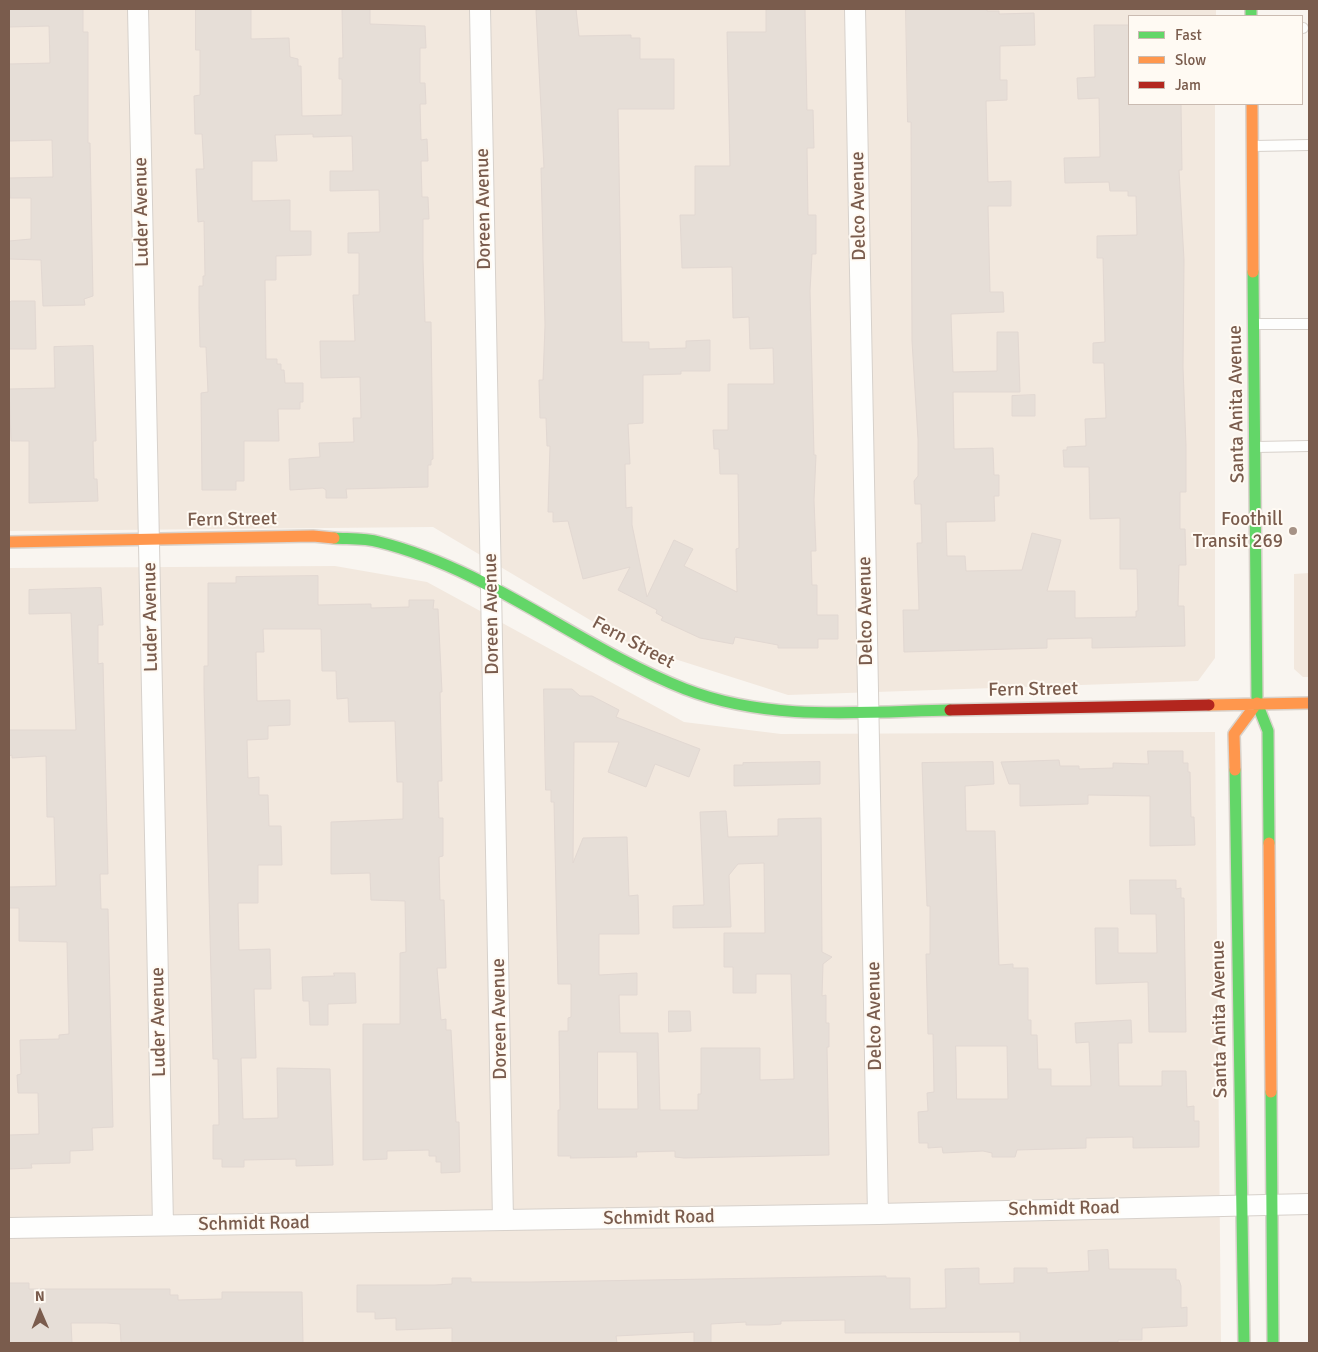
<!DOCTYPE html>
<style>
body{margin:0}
#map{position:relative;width:1318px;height:1352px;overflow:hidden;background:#f9f5f0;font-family:Signika,sans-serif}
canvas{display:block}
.frame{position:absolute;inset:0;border:10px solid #7a5c4d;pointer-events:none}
.legend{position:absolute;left:1128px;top:15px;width:175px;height:90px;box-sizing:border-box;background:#fffaf3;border:1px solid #cabbb1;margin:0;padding:6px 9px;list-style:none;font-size:15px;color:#7a5c4d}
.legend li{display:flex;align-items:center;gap:10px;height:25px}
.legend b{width:25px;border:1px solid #cabbb1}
.north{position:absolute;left:15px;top:1287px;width:50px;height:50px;-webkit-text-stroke:4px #fffaf3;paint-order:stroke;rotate:359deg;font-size:14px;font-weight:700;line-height:20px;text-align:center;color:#7a5c4d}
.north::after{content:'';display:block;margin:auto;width:18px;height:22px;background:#7a5c4d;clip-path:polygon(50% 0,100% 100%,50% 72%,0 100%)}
</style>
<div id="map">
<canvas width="1318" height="1352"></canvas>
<div class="frame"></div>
<ul class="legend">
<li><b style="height:6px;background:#63d668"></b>Fast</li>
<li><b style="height:6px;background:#ff974d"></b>Slow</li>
<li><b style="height:6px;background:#b3261e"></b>Jam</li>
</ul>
<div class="north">N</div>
</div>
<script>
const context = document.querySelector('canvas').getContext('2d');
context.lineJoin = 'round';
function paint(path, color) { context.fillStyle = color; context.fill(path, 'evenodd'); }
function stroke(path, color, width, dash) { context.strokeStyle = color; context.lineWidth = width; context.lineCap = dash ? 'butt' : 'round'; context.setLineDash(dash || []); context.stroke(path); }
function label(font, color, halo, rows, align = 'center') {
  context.font = font + ' Signika,sans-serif'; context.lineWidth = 4; context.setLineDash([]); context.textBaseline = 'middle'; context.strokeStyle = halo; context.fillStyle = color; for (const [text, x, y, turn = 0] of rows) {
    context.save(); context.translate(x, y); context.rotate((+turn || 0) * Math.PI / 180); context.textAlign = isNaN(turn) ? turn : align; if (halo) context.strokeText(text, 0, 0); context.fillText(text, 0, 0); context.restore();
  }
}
paint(new Path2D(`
 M9,9H1216V16H1129V104H1215V658L1198,681L788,695L634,646L433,527L9,531Z
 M335,566L427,582L684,722L781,734L1215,732L1221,1343H9V568Z
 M1309,573V677H1303L1294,669V574Z`), '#f2e8de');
const building = new Path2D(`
 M9,9H83V32H88V143H90L93,296L84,299L85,305L43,306L41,260L9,259V241L31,239V198H10L9,178L53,177L52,140L9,141V64L50,63L49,26L9,27Z
 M196,9H251V39L289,38L290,57L298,59V66H301L302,116L342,115V79H339V58H343L342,9H370V24L425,26L426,48H420V83H425L426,104H420L421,140L427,139L428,161H421L422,197H428L429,219H423V260L425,322H431L432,395L433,459L431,460V465H428V487L346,489L347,498H326V490L323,488L290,490L289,459L320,457L319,443L354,442L353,418H361L360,377L321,378L320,341H355L353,295H359V253H348V233L380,232L379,190L330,191V171H353L352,136L313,137V134L275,135L277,161H252V201L290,200V231H311V255L276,256V280H265L266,359H277V364H281V370H284L285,383H303V402H300V409H278L279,441H244V481H236V490H202L201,393L208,392L206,347H200L199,307V286H203V276H205L204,221L198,222L196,169H204L202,134H195L194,96L200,95V50H196Z
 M576,9L579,36L631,35V38H640V59H674V109H618L622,342H649V349L686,348V341L710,340V371H681V374L643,375V423L628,424L630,464H625L626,508L632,507V525L647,597L674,540L693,549L684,566L737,592L736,549L739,548L738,474H720L719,449H714L713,430H728V384H774L773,348L750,349L749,317L733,318L732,267L682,268L680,215H695V166H730L727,32H766V9H805L807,110H813L814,148H807L808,215H816V254H812L810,291L814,455H816L814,500L816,551H811L812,585H817V615H838V639H818V648H778V645L735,637L733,644L700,638L661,620L663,617L656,613L657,610L618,590L630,567L583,579L568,521L553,522V512H548L550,446H547L546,418H540L539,380H543L545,325L541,168H544L536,10Z
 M906,9H987V11H999V14L1034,13L1035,45L1000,46V80H1007V100L986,101L988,182L1011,181V206H988L990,292H1003L1004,312L951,314L953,372L997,371V332H1018L1020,392H953L954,449L993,448L994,475H999V496H994L995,521L946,522L947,556H965L966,571L1022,570L1032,533L1061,540L1047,591H1075V618L1136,617V611H1138L1137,569H1120V518L1090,519L1089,467H1064L1063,450H1067V447L1086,446L1085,419L1106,418L1104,363H1093V343L1105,342L1103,258H1097V236L1137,235L1136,196H1128V191H1110L1109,182L1065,183L1064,158L1100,157L1099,98L1078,99L1077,78L1095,77L1094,25H1129V104H1181L1182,170H1179L1184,260L1183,367L1186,446V492H1180V529H1185L1186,565H1179L1178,606H1184L1185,646L1092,648V638L1047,639V648L904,652L903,610H919L917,543H922L921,504H915L914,481L918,476V439L912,341L911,122H908Z
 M12,301H35L36,349H9V303Z
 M93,346L96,441H93L94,479H97L98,501L29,503V441H11L9,389L55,388L54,347Z
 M1035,395V416H1012V396Z
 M318,576V605L371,604V608L409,607V600H434L433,609H438L442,692H440L442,781H438L439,818H443V856L439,857L440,900H444L446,968H437L441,1020L446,1019V1030H451L456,1122H459L460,1172L441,1173V1162H436V1156H429V1150L387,1151V1159L363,1160V1024H400V953L406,952L405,901L371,900L370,873L331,874V822L403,819V782H397L395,721L349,722L348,698L337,699L336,671H322L321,629H263L264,652H256L257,701L290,700V725L268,726V739L247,740L248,778L259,777V795H268L269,826H281L282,865H258V903H238L239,950L270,949L271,989H254L256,1058H241L243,1119L278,1118L277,1068L330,1069L333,1165L296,1166V1159L244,1160V1167H222V1159H213V1125H219L218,1059H213L204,688V666H208V583H236V577Z
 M101,588L103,625H98V664L103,663L108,874H100L101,909H108L113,1127L92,1128L93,1150L70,1151V1163L31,1164L32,1168L9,1169V1135L39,1134L38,1093H18L17,1075L21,1074L20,1040L59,1039V1035L69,1034L67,942L19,941V908H9V887L56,886L54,817H47L46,756L12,758V755L9,756V730H76L71,613L29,614V590Z
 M544,689H572L580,696H592L619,710L616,717L700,749L689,777L655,764L646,787L608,772L619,742H574L573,863L583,838L627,837L629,896L638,895L639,934H599V975L637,973V995H619L620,1033H658L660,1110H698V1094H701V1048H760V1080L794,1079L791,974H756V993H733V967H724V933H765L764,863L738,864L729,875L731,927L673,928V906L704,905L700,812L726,811L728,837L778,836V819L821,818L822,952L832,957L823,964L822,996L826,995V1023H829V1047H827L829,1155L684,1158L675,1157V1151L636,1152L637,1157H630L570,1158L571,1156H558V1110H560L559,1031H568V1018L571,1017V984H558L554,802H551V790H546ZM598,1052H637L638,1109H598Z
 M1148,751H1183V763H1188V772H1190L1191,817H1194L1195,845L1150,846V796L1088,795V804L1020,806V784H1009L1001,762L1059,760L1060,766H1079V769L1113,768V763L1148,764Z
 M820,762V784L734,786V765H743V763Z
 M993,762L994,784L965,786L966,831H995L999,965L1013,964V968H1028V1020H1031V1035H1037L1038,1069H1051V1086H1091L1089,1042L1076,1043L1075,1023L1131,1020L1132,1043H1118L1119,1086H1162V1071H1186L1187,1107L1194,1106V1121H1199V1147L1133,1148V1137L1086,1138V1148L1017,1150L1015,1157H992V1153L983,1151L943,1153L942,1147L928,1148V1143H919L918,1112L928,1111L927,1093L934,1092L933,1034H928L926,954H930V906H927L922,763ZM956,1046H1007L1008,1099H957Z
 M1130,880H1176V889L1181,888V898H1184L1186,1032H1149L1148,982L1096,984L1095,928H1118V953H1157L1156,914H1131Z
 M334,973H355L356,1003L328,1004V1025H310L309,1001H303L302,977L334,976Z
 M669,1011H690L691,1031L669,1032Z
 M1108,1250L1109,1269H1176V1280H1179L1181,1286V1308L1187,1307V1326L1142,1328V1340H1118V1342L1020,1343V1332L845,1333V1320L781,1321V1324L769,1325H746V1322L711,1324V1343H694V1332L616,1336L617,1343H452V1328L396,1330V1318L375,1319V1312H357V1285H435L452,1284V1278H471V1282H532L886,1276V1278H910V1309L946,1308L945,1269L979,1268V1284L1014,1283V1268H1047V1273L1089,1271L1088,1251Z
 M9,1283H29V1289H170V1295H178V1300L222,1299V1292H302L303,1343H121L120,1324L107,1323H71L72,1343H9Z`);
paint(building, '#e6ded7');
stroke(building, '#e2d8d2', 1);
const lane = new Path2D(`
 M1302,28H1303
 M1254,146L1309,145
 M1255,324H1309
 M1256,447L1309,446`);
const street = new Path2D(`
 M138,9L163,1225
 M480,9L503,1220
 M855,9L878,1214
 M9,1228L878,1214L1309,1204`);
const fast = new Path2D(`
 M1251,9V16
 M1253,272L1257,703L1268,731L1269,843
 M334,538C349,539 365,538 379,542C491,570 579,647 685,689C770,722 861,712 950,710
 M1235,770L1244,1343
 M1271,1092L1273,1343`);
const slow = new Path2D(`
 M1252,104L1253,272
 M9,542L313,536L334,538
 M1209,705L1309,703
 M1235,770L1234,734L1257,703
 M1269,843L1271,1092`);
const jam = new Path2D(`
 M950,710L1209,705`);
stroke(lane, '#d7d1cb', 12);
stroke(street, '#d7d1cb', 22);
stroke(fast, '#d9d2cb', 14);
stroke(slow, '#d9d2cb', 14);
stroke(jam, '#d9d2cb', 14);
stroke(lane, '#fefefd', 10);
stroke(street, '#fefefd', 20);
stroke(fast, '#63d668', 11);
stroke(slow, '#ff974d', 11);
stroke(jam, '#b3261e', 11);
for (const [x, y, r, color] of [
 [1293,531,5,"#a69286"]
]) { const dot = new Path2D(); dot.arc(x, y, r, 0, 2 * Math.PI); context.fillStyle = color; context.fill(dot); stroke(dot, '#fffaf3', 2); }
label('19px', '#7a5c4d', '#fffaf3', [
 ["Delco Avenue",859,206,-91],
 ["Doreen Avenue",484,209,-91],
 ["Luder Avenue",142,212,-91],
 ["Santa Anita Avenue",1237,404,-91],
 ["Fern Street",232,520,-1],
 ["Delco Avenue",866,611,-91],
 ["Doreen Avenue",492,614,-91],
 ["Luder Avenue",151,617,-91],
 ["Fern Street",633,643,28],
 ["Fern Street",1033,690,-1],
 ["Delco Avenue",875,1016,-91],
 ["Doreen Avenue",500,1019,-91],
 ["Santa Anita Avenue",1220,1019,-91],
 ["Luder Avenue",159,1022,-91],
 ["Schmidt Road",1064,1209,-1],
 ["Schmidt Road",659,1218,-1],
 ["Schmidt Road",254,1224,-1]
]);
label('19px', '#7a5c4d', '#fffaf3', [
 ["Foothill",1283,520],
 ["Transit 269",1283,542]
], 'right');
</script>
